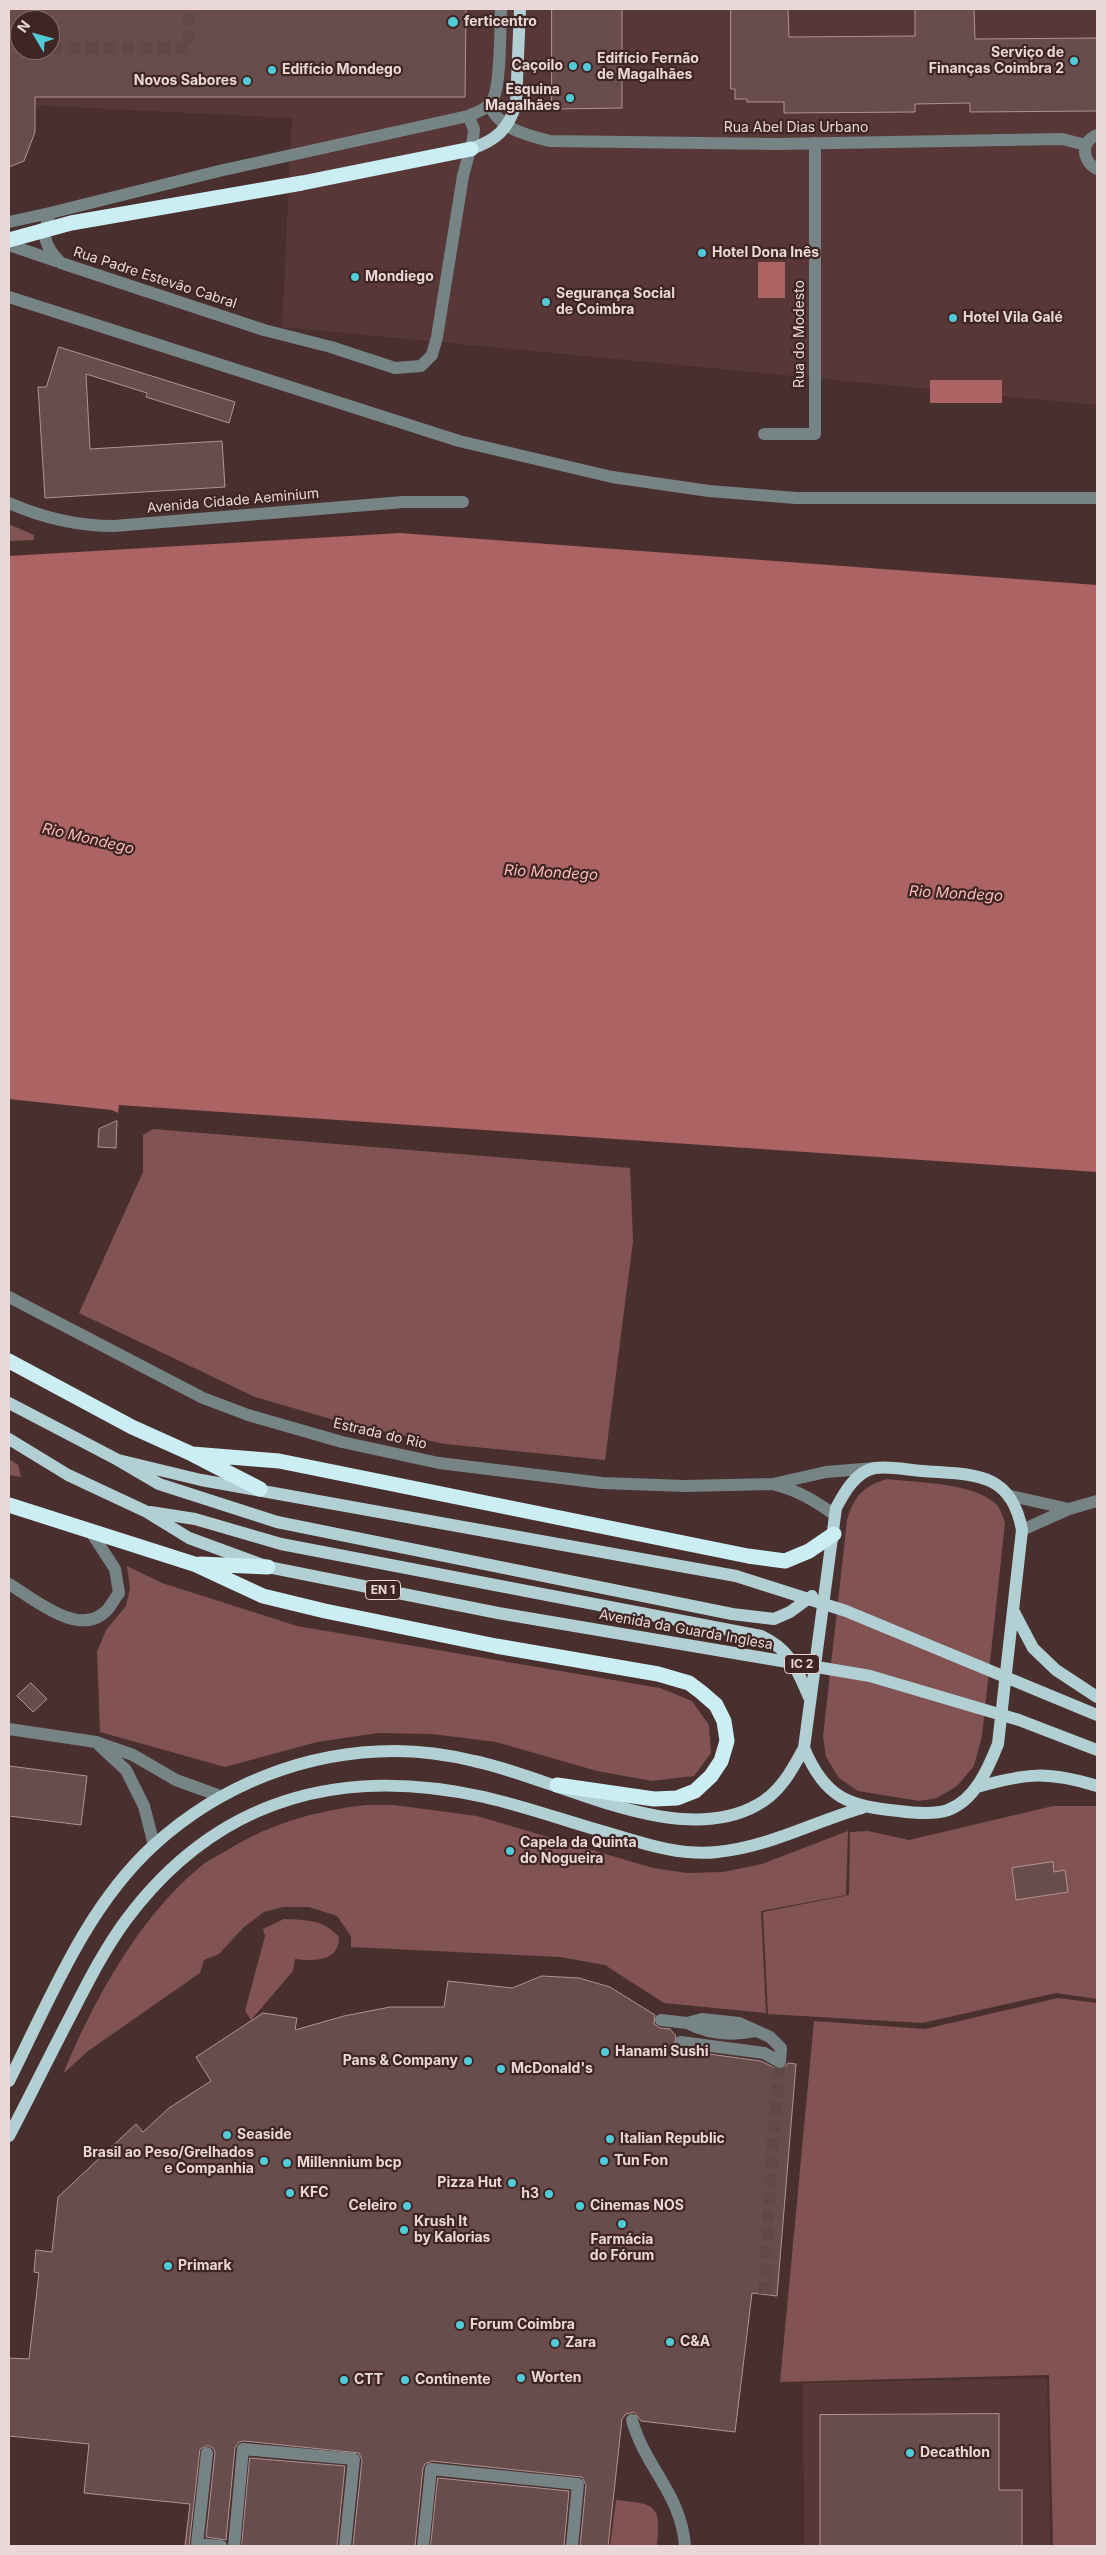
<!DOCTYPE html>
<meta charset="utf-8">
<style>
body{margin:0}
#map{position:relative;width:1106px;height:2555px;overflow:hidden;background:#49302f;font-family:Inter,sans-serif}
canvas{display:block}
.frame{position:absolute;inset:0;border:10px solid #e9d8d7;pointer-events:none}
.north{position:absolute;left:10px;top:10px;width:50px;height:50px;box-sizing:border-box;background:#3f2625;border:1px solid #836d6c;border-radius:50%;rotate:307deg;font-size:14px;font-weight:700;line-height:20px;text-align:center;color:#e9d8d7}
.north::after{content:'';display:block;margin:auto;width:18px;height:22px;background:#52cbd9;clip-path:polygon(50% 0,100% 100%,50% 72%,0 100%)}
</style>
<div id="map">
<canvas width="1106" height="2555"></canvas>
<div class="frame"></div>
<div class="north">N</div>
</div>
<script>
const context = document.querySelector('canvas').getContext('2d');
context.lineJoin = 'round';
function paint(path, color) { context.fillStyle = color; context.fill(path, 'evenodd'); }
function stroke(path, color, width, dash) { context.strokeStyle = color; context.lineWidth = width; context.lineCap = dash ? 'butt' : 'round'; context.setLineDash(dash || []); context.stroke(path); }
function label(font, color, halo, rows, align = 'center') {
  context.font = font + ' Inter,sans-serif'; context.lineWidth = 4.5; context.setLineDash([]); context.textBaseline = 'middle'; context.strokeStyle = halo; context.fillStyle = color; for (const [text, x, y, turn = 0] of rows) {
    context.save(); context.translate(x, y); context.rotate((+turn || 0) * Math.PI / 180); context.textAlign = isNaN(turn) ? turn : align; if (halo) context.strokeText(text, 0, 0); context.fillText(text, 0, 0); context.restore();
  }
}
paint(new Path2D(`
 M9,9H1097V405L282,327L292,118L9,104ZM20,20H50V50H20Z
 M1047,2378L1050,2546H804L803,2383Z`), '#583737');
paint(new Path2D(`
 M9,524L34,535V540L9,541Z
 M153,1129L630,1168L633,1241L605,1460L445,1444L348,1424L255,1397L79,1313L143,1172V1135Z
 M9,1459L18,1465L21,1477L9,1475Z
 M887,1479C919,1483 974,1482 997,1505C1001,1510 1003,1517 1005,1523L982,1736L974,1766L957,1786L937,1798L919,1801L858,1791L839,1778L826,1757L823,1736L847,1520C855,1495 862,1487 887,1479Z
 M127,1566L162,1583L297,1626L660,1688L692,1701L709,1725L711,1753L694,1776L652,1781L597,1771L496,1742L432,1734L378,1733L317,1742L225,1767L100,1732L97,1652L106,1630L126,1606L130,1588Z
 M365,1805H394L477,1816L653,1868L687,1873L723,1872L762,1864L848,1831L846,1895L761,1911L766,2013L664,2003L605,1965L560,1957L351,1947V1936L337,1916L309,1907H283L264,1912L244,1927L219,1954L204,1960L200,1973L88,2051L63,2074C93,2001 139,1917 200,1867C208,1860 217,1856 226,1851C269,1824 314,1811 365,1805Z
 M1053,1806H1097V1999L1056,1993L922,2023L768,2014L763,1912L849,1895L850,1832L868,1831L909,1840Z
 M284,1919C306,1920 323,1919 339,1937C339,1962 314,1961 295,1959L293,1971L251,2020L245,2011L265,1936L263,1929Z
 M1058,1998L1097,2003V2546H1053L1049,2375L780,2382L814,2021L925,2029Z
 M616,2500C655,2504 662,2504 657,2546H610Z`), '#815353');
paint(new Path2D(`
 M758,262H785V298H758Z
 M930,380H1002V403H930Z
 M400,533L1097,585V1172L119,1105L118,1113L112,1110L9,1099V556Z`), '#ab6363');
const building = new Path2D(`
 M9,9H466L465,97H35V132L24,161L9,167ZM20,20H50V50H20Z
 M552,9H622V108L552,109Z
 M731,9H788L789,37L915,36V9H974L975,39L1097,38V111L970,112V103L915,104V112L784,113V102H747V99H735V89H731Z
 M59,347L235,402L229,423L146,397L147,393L86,374L90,449L222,441L225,487L45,498L38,387H46Z
 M117,1121L116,1148L98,1147L99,1129Z
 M31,1683L47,1699L33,1712L17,1696Z
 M9,1766L87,1776L81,1825L9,1816Z
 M1053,1862L1054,1872L1065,1870L1068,1892L1016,1900L1012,1868Z
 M542,1976L579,1978L610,1987L655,2015L654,2024L660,2028L670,2029L676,2036L674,2046L679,2050L761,2061L779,2070L784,2069L788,2063L796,2064L777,2296L752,2293L735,2432L641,2421L634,2412L626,2414L622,2419L608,2546H580L586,2485L582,2477L432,2461L425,2464L423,2468L415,2546H353L362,2460L359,2453L244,2441L239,2442L235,2448L226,2540L206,2537L215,2453L214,2449L208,2445L200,2449L189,2546H185L190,2504L84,2493L89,2444L9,2436V2358L29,2359L39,2273L34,2272L36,2250L52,2252L58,2197L136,2124L143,2132L169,2108L211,2081L196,2057L263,2013L297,2018L295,2030L344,2016L390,2007H444L448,1981L512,1988Z
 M999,2414V2490H1022V2546H820V2415Z
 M250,2458L345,2466L337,2546H242Z
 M438,2478L569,2491L564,2546H431Z`);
paint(building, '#694d4c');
stroke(building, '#b29392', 1);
stroke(new Path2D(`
 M50,48H189V9
 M764,2294L773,2138L780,2062`), '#614948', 12, [12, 6]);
stroke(new Path2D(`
 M489,104C499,129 526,135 550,141L777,144L1062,139L1086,145
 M468,116L474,129L473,139L463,176L437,337L432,355L421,366L395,368L331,347L264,330L61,263C44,246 41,235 50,213L219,171L468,116C477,112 488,109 493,99C501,84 500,29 501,9
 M1097,135C1080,142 1082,161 1097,169
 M9,222L50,213
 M9,245L56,261
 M9,297L459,441L612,477L709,491L796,498H1097
 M764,434H815V143
 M9,503C43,518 76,526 114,526L403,502H463
 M9,1297L203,1398L248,1415L342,1442L439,1463L602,1483L685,1486L773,1484L826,1472L875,1468
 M776,1485C799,1491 815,1501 835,1515
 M1011,1496L1069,1509
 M1022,1530L1069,1509L1097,1501
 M9,1584C34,1599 81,1640 108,1609C112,1604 115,1598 119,1593L115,1569L91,1532
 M9,1729L96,1742L133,1755L176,1780L220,1796
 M100,1746L126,1770L144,1806L154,1845
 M661,2020L687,2023L702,2019L739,2023L770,2037L781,2048L780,2062L764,2053L681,2042
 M687,2023C708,2034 732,2036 756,2031
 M632,2420C645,2468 681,2493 685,2546
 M207,2453L197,2544L221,2546
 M234,2546L243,2449L354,2459L345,2546
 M423,2546L431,2469L578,2484L572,2546`), '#768486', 12);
stroke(new Path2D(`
 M471,149C496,140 508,130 516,104L520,9
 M9,1403L118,1460L159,1484L277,1522L732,1614L774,1619L790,1612L812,1596
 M9,1439L68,1475L145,1511L189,1538L268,1567L498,1613L870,1676L1019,1720L1097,1750
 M118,1460L201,1480L736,1576L846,1611L1097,1715
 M150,1512L195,1519L281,1544L761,1636C791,1650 796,1668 809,1697
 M1014,1612L1033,1648L1056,1670L1097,1697
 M977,1787C1027,1773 1048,1771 1097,1786
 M9,2081C50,1999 86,1907 154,1845C220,1785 306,1751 395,1751C421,1751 449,1755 474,1761C557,1778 677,1850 757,1805C780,1793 792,1770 804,1748L836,1508C844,1493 856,1471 875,1468C889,1466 908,1470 922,1471C972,1475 1011,1470 1022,1530L998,1744C988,1769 975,1800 948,1810C933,1815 914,1813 899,1811C848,1806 825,1798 804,1748
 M9,2136C30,2096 50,2055 71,2015C88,1982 104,1950 126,1920C216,1799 340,1765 484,1797C528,1807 571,1823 615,1835C648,1845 682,1856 717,1852C769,1847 813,1822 862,1808`), '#b2d0d4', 12);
stroke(new Path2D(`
 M9,240L71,223L302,183L471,149
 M9,1361L132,1427L192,1454L260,1489
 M192,1454L279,1461L748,1556L785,1561L809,1551L834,1534
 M9,1505L194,1564L263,1596L325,1611L496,1646L658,1674L689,1683L701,1692L716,1705L724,1721L727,1741L721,1761L711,1776L695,1791L677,1798L654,1799L557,1785
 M200,1564L268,1567`), '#caeef3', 15);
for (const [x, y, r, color] of [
 [453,22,6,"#52cbd9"],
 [1074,61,5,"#52cbd9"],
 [573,66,5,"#52cbd9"],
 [587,67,5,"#52cbd9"],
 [272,70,5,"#52cbd9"],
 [247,81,5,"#52cbd9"],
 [570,98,5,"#52cbd9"],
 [702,253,5,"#52cbd9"],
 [355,277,5,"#52cbd9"],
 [546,302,5,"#52cbd9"],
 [953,318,5,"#52cbd9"],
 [510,1851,5,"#52cbd9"],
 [605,2052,5,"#52cbd9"],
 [468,2061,5,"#52cbd9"],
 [501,2069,5,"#52cbd9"],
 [227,2135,5,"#52cbd9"],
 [610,2139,5,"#52cbd9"],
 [264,2161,5,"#52cbd9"],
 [604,2161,5,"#52cbd9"],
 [287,2163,5,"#52cbd9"],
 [512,2183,5,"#52cbd9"],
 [290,2193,5,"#52cbd9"],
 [549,2194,5,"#52cbd9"],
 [407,2206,5,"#52cbd9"],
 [580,2206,5,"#52cbd9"],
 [622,2224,5,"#52cbd9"],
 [404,2230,5,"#52cbd9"],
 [168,2266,5,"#52cbd9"],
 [460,2325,5,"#52cbd9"],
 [670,2342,5,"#52cbd9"],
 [555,2343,5,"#52cbd9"],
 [521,2378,5,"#52cbd9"],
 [344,2380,5,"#52cbd9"],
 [405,2380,5,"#52cbd9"],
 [910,2453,5,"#52cbd9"]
]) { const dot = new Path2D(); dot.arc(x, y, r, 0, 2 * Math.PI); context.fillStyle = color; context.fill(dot); stroke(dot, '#3f2625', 2); }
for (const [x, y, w] of [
 [383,1590,35],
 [802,1664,35]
]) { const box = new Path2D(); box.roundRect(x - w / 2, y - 9.5, w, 19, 4); context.fillStyle = '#3f2625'; context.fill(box); stroke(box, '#e9d8d7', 1); }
label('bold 12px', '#e9d8d7', null, [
 ["EN 1",383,1590],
 ["IC 2",802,1664]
]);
label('bold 14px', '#e9d8d7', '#3f2625', [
 ["ferticentro",464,22],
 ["Serviço de",1064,53,"right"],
 ["Finanças Coimbra 2",1064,69,"right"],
 ["Edifício Fernão",597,59],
 ["de Magalhães",597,75],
 ["Caçoilo",563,66,"right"],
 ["Edifício Mondego",282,70],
 ["Novos Sabores",237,81,"right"],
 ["Esquina",560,90,"right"],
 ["Magalhães",560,106,"right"],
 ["Hotel Dona Inês",712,253],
 ["Mondiego",365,277],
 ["Segurança Social",556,294],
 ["de Coimbra",556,310],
 ["Hotel Vila Galé",963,318],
 ["Capela da Quinta",520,1843],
 ["do Nogueira",520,1859],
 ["Hanami Sushi",615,2052],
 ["Pans & Company",458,2061,"right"],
 ["McDonald's",511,2069],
 ["Seaside",237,2135],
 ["Italian Republic",620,2139],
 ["Brasil ao Peso/Grelhados",254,2153,"right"],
 ["e Companhia",254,2169,"right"],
 ["Tun Fon",614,2161],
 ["Millennium bcp",297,2163],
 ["Pizza Hut",502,2183,"right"],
 ["KFC",300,2193],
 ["h3",539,2194,"right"],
 ["Celeiro",397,2206,"right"],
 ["Cinemas NOS",590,2206],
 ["Krush It",414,2222],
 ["by Kalorias",414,2238],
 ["Farmácia",622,2240,"center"],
 ["do Fórum",622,2256,"center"],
 ["Primark",178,2266],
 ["Forum Coimbra",470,2325],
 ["C&A",680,2342],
 ["Zara",565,2343],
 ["Worten",531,2378],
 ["CTT",354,2380],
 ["Continente",415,2380],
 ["Decathlon",920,2453]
], 'left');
label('14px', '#e9d8d7', '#3f2625', [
 ["Rua Abel Dias Urbano",796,128],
 ["Rua Padre Estevão Cabral",155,278,18],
 ["Rua do Modesto",800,334,-90],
 ["Avenida Cidade Aeminium",233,501,-5],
 ["Estrada do Rio",380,1434,13],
 ["Avenida da Guarda Inglesa",686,1630,10]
]);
label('italic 15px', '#fabab9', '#3f2625', [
 ["Rio Mondego",88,839,13],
 ["Rio Mondego",551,873,3],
 ["Rio Mondego",956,894,3]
]);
</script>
